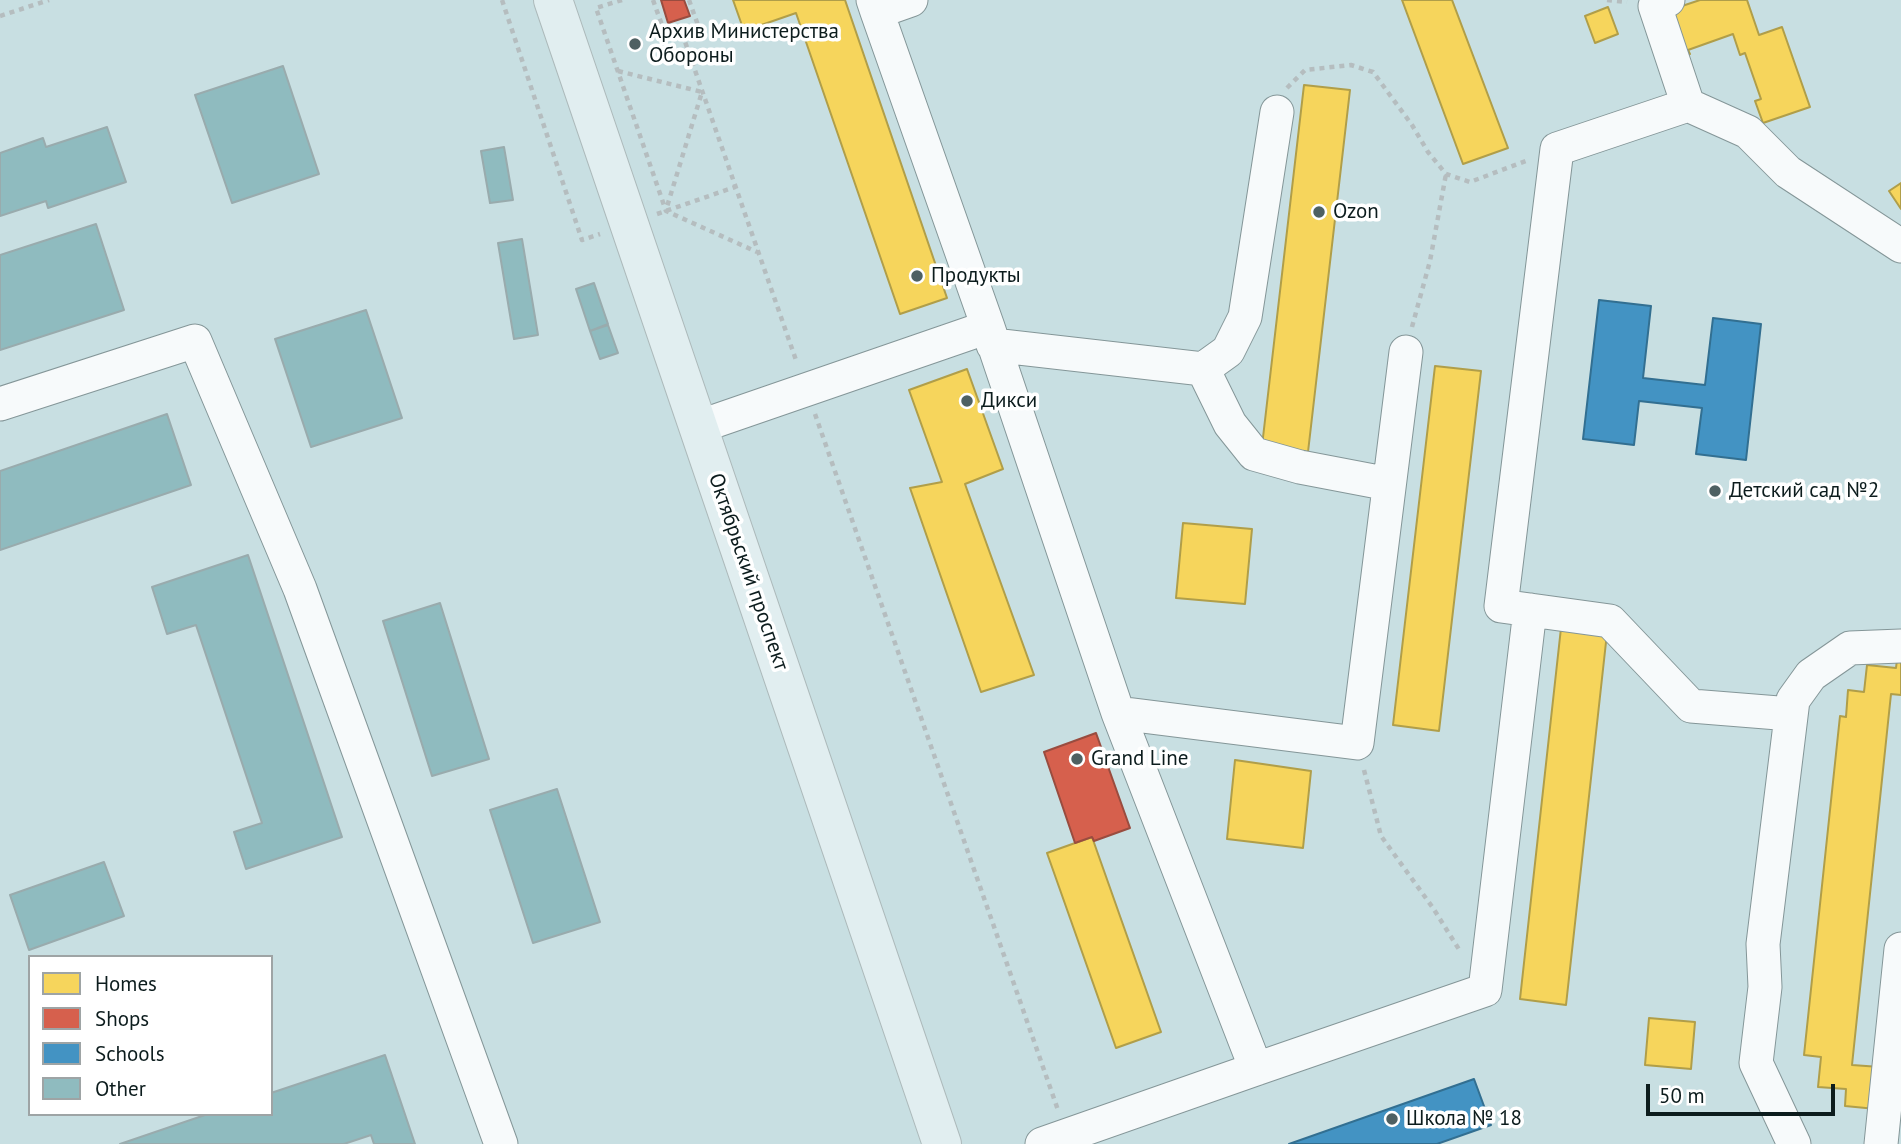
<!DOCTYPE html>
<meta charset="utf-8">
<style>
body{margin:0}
#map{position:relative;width:1901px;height:1144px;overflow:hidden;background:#c8dfe2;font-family:"PT Sans",sans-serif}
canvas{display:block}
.legend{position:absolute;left:28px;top:955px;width:245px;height:161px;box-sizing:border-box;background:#fff;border:2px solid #9ea4a5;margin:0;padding:9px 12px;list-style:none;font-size:21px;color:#0c1c1d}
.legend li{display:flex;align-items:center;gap:14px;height:35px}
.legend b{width:35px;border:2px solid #9ea4a5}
.scale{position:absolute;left:1646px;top:1084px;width:189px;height:32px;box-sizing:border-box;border:4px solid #0c1c1d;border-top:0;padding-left:9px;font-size:21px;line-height:24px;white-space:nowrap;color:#0c1c1d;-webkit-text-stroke:5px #fff;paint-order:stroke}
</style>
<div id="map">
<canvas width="1901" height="1144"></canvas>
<ul class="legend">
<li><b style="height:19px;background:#f6d55c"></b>Homes</li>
<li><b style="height:19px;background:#d6604d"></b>Shops</li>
<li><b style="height:19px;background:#4393c3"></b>Schools</li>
<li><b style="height:19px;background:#8fbbbf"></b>Other</li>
</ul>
<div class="scale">50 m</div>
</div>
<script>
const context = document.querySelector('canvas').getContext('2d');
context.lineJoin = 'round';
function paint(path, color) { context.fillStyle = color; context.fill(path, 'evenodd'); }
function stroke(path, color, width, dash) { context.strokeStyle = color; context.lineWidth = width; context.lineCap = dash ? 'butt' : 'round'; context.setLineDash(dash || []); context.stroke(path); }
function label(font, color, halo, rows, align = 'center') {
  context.font = font + ' "PT Sans",sans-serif'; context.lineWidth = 7; context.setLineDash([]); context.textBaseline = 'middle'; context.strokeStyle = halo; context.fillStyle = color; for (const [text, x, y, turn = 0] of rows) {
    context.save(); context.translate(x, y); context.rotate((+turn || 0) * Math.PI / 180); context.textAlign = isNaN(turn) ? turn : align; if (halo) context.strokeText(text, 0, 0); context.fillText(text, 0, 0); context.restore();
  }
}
const homes = new Path2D(`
 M733,0H845L947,298L900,314L796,13L744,31Z
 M1402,0H1452L1508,148L1463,164Z
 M1700,0H1747L1759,35L1782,27L1810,107L1763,123L1755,101L1761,99L1745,53L1740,55L1733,34L1688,50L1690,54L1680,58L1664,12Z
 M1608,7L1618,34L1595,43L1585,16Z
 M1304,85L1350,90L1308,452L1262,446Z
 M1901,183V209L1889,191Z
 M1435,366L1481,371L1439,731L1393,725Z
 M967,369L1003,469L965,484L1034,675L981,692L910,488L942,482L909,390Z
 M1183,523L1252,529L1245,604L1176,598Z
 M1561,628L1607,633L1566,1005L1520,999Z
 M1898,651L1901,652V695L1891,694L1852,1065L1880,1067L1876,1109L1845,1106L1846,1089L1818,1087L1821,1057L1804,1055L1840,716L1846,717L1848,690L1864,692L1867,665L1896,668Z
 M1235,760L1311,771L1303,848L1227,839Z
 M1092,837L1161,1032L1116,1048L1047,853Z
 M1649,1018L1695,1022L1691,1069L1645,1065Z`);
paint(homes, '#f6d55c');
stroke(homes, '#b09e49', 2);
const shops = new Path2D(`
 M661,0H684L690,16L668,23Z
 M1096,733L1130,828L1094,841L1092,837L1075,843L1044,752Z`);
paint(shops, '#d6604d');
stroke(shops, '#994c3f', 2);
const schools = new Path2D(`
 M1599,300L1651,306L1643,378L1705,385L1713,318L1761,324L1746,460L1696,454L1702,408L1639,401L1634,445L1583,439Z
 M1474,1079L1491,1125L1437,1144H1289Z`);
paint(schools, '#4393c3');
stroke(schools, '#326f91', 2);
const building = new Path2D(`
 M283,66L319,174L232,203L195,95Z
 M107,127L126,182L48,208L46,201L0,216V153L43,138L46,147Z
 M504,147L513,200L490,203L481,151Z
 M96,224L124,310L0,350V255Z
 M522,239L538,335L514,339L498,243Z
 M594,283L608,324L590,331L576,289Z
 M366,310L402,418L311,447L275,339Z
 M608,325L618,353L600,359L590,331Z
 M167,414L191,485L0,550V471Z
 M248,555L342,837L246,869L234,832L262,823L196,625L167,634L152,587Z
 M440,603L489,759L432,776L383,621Z
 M557,789L600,922L533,943L490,810Z
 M104,862L124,916L29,950L10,895Z
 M385,1055L415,1144H374L371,1135L344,1144H120L208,1114H271V1093Z`);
paint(building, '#8fbbbf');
stroke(building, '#99abad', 2);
const minor = new Path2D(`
 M873,0L877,12L911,0
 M1668,0L1655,6L1688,105L1748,132L1788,172L1901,246
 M877,12L988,327L1118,713L1256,1069L1042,1144
 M1688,105L1557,149L1501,606L1610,621L1691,706L1791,714
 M993,345L1203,369L1228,351L1245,317L1277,112
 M1203,369L1230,424L1254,454L1300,467L1389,484
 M0,404L195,341L300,589L501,1144
 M698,427L988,327
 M1118,713L1357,743L1406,352
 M1256,1069L1485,990L1530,610
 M1794,1144L1756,1063L1765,987L1763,944L1793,700L1811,675L1850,648L1901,646
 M1881,1144L1901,949`);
const major = new Path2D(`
 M553,0L942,1144`);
stroke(minor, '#849698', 35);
stroke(major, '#adbabb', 40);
stroke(new Path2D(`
 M502,0L582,240L600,234
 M622,0L596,8L666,211L757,252
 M653,0L667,39L699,28L689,0
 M1607,0L1627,2
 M0,16L49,0
 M682,33L797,363
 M618,71L702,92L666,210
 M1287,88L1305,70L1351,65L1373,72L1412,125L1428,152L1446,174L1470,182L1526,161
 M657,214L735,187
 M1412,327L1430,261L1446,174
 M815,414L1058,1110
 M1364,770L1381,836L1433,908L1460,951`), '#b5bdbf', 4.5, [5, 5]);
stroke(minor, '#f7fafb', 33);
stroke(major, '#e1eef0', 38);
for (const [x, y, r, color] of [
 [635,44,7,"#4e6062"],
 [1319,212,7,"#4e6062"],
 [917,276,7,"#4e6062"],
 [967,401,7,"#4e6062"],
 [1715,491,7,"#4e6062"],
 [1077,759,7,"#4e6062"],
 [1392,1119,7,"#4e6062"]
]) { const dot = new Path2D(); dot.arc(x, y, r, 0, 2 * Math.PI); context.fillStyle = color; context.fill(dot); stroke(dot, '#fff', 2.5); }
label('21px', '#0c1c1d', '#fff', [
 ["Архив Министерства",649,32],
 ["Обороны",649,56],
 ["Ozon",1333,212],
 ["Продукты",931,276],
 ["Дикси",981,401],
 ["Детский сад №2",1729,491],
 ["Grand Line",1091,759],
 ["Школа № 18",1406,1119]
], 'left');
label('21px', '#0c1c1d', '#fff', [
 ["Октябрьский проспект",748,572,71]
]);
</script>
